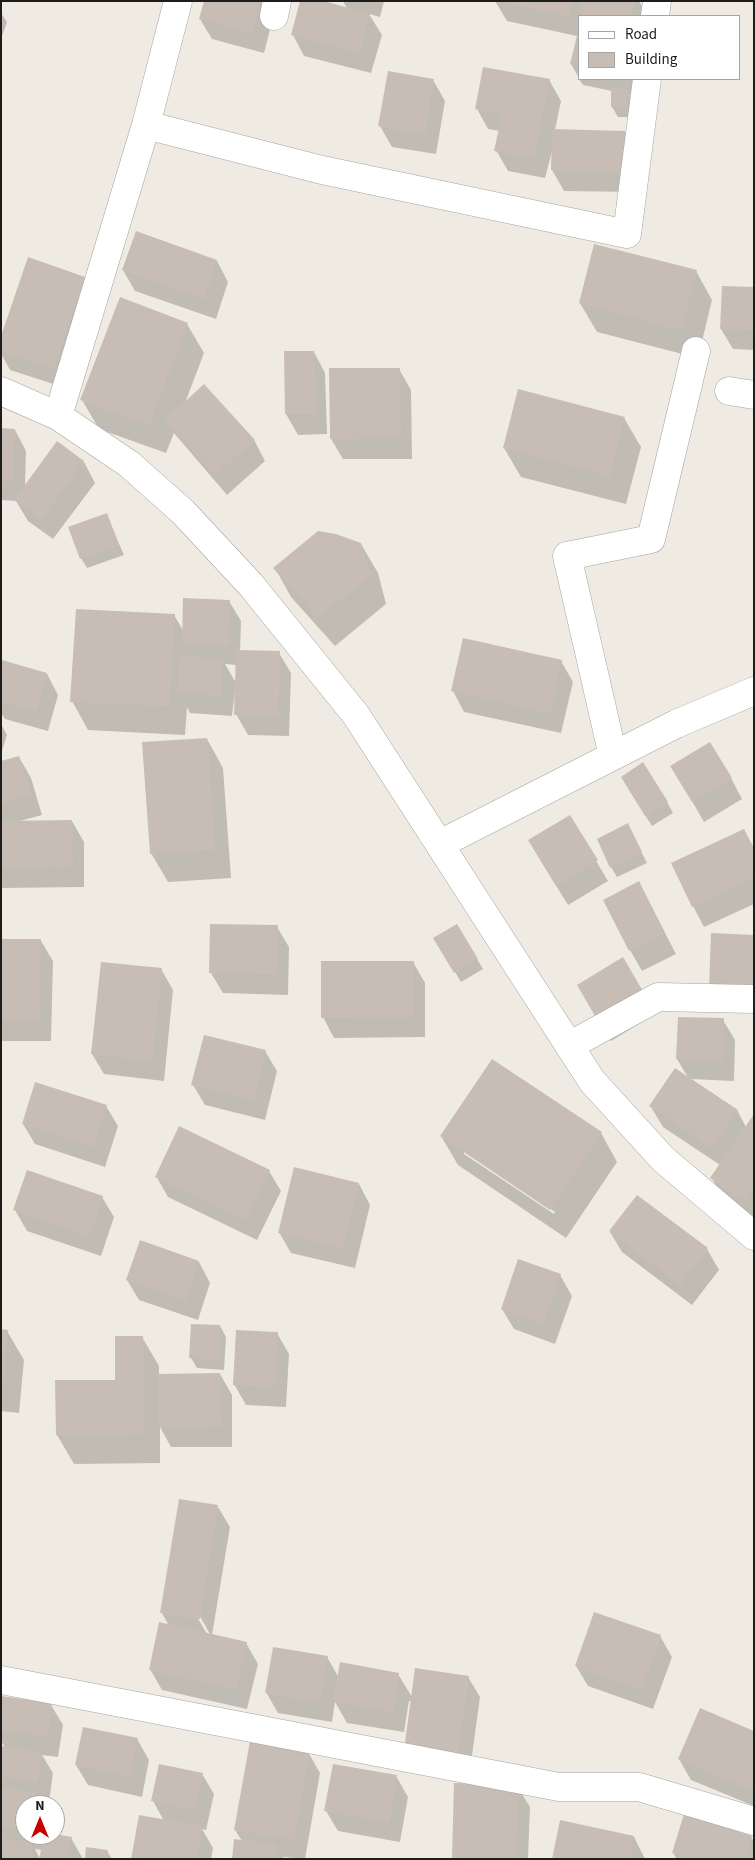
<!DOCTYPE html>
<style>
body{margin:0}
#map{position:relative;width:755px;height:1860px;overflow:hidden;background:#f0ebe2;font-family:"Source Sans 3",sans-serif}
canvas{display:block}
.frame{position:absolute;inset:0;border:2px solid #1d1d1d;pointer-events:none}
.legend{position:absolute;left:578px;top:15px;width:162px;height:65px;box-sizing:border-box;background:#fff;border:1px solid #a5a5a5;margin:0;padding:6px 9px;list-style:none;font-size:15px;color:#1d1d1d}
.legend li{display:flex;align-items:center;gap:10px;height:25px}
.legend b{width:25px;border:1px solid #a5a5a5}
.north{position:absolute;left:15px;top:1795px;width:50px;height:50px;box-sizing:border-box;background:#fff;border:1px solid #a5a5a5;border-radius:50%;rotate:0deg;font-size:14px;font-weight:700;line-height:20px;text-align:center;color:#1d1d1d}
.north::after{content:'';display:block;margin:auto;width:18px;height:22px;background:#cb0001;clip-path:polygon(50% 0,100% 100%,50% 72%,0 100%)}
</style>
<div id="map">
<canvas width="755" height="1860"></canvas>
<div class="frame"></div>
<ul class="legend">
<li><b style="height:6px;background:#fff"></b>Road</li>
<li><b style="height:14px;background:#c8bdb5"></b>Building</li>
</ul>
<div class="north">N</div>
</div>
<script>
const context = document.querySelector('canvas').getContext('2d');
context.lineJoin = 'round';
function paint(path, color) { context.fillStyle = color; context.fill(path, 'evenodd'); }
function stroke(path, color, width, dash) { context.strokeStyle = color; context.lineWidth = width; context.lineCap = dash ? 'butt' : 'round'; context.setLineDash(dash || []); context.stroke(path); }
paint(new Path2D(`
 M205,1H271L275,9L264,53L212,39L200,19Z
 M343,1H384L380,17L369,14L382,35L371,73L304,56L293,35L347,9Z
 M495,1H639L647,16H579V78L571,64L577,36L507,21Z
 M1,13L7,22L1,39Z
 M579,79H636L632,96L629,95L632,100V117H618L612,107V91L583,85Z
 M433,80L445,101L436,154L392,147L380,126Z
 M549,80L561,101L555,130L625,132L636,152V192L564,191L552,170V151L545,178L508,171L496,150L500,131L488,129L477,109Z
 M136,233L217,261L228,282L216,319L135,291L123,270Z
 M696,271L712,300L698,358L597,332L580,303Z
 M84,278L96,298L66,388L10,370L1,354V340Z
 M754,289V350L733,349L721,329Z
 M187,324L204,353L185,403L254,440L265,461L227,495L174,433L166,453L99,429L82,400Z
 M314,352L325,373L327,434L298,435L286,414Z
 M399,369L411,390L412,459H343L331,439Z
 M624,418L641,447L626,504L521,477L504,448Z
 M1,430H15L26,451L25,487L58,443L84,462L95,483L53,539L28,521L16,501L1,500Z
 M106,514L124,555L87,568L81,558Z
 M361,544L378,573L386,604L335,646L291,597L275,568Z
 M229,601L241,621L240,652L279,653L291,673L289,736L248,735L236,714L237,665L225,664L236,683L232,716L190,713L187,707L185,735L88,730L72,701L174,615L184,632Z
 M561,661L573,682L561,733L464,712L453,691Z
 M3,662L47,674L58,695L48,731L5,719L1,713Z
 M1,724L7,735L1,754Z
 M207,739L223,768L231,878L168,882L151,853Z
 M19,757L31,778L42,815L20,821H72L84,842V887L1,888V763Z
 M672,766L731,778L742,799L704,822Z
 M628,788L667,802L673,813L652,826Z
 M570,817L608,881L568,905L541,861Z
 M744,830L754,848V904L704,927L693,906Z
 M633,835L647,863L617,877L611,867Z
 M650,904L676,954L642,971L630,950Z
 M457,925L483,969L461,982L435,938Z
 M277,927L289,947L288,995L223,993L211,973Z
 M1,940L41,941L53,961L51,1041H1Z
 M413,962L425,983V1037L334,1038L323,1017Z
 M161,969L173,990L164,1081L104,1074L92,1054Z
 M578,985L655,1014L611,1041Z
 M723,1020L735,1040L734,1081L690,1079L737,1110L746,1127L754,1116V1220L723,1199L712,1178L720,1165L663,1127L651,1107L689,1079L677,1059Z
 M265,1051L277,1071L265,1120L205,1105L193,1085Z
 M106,1106L118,1126L105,1167L35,1144L23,1124Z
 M601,1133L617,1162L566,1238L458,1165L441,1136ZM464,1151L555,1212L554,1214L464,1154Z
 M269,1171L281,1191L257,1240L168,1197L156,1176Z
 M359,1184L370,1205L355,1268L291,1253L279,1232Z
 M637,1196L707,1249L719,1270L692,1305L622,1252L610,1232Z
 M102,1197L114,1217L101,1256L27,1231L15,1210Z
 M199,1262L210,1283L198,1320L139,1300L127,1280Z
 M560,1275L572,1296L555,1344L514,1329L502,1309Z
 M220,1326L226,1337L224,1370L197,1368L191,1358Z
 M1,1330L7,1331L24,1360L19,1413L1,1411Z
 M277,1333L289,1354L286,1407L246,1405L234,1384Z
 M142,1337L159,1366V1375L220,1374L232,1395V1447H171L160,1427V1463L74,1464L57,1435V1382L116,1381Z
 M218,1507L230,1527L212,1635L246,1643L258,1664L247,1709L162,1690L150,1669L169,1626L162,1613ZM198,1613L210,1634H207L196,1615Z
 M660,1636L672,1657L653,1709L588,1686L576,1666Z
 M327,1657L339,1678L398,1674L412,1697L468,1677L480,1697L469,1777L411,1701H409L404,1732L347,1723L335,1702L332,1722L278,1713L266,1692Z
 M1,1697L51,1705L63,1725L58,1757L42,1755L53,1773L49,1802L38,1800L41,1805H25V1835H54L71,1838L83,1859H41L42,1850L35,1849L40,1859H1V1747H5L1,1741Z
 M754,1732V1806L691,1780L679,1759Z
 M137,1739L149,1760L142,1797L88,1785L76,1765Z
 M308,1752L320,1773L305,1859L283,1857L284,1859H233L242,1841L235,1830Z
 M202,1774L214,1794L206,1830L202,1829L213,1848L211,1859H132L164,1821L153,1801Z
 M396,1776L408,1797L400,1842L338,1831L326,1811Z
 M518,1787L530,1807L528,1859H453Z
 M634,1837L645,1859H553Z
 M751,1837L754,1842V1859H677L673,1853Z
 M107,1851L112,1859H86Z`), '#0003');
paint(new Path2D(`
 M204,1H260L252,33L199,19Z
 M300,1H324L370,14L360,53L291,35Z
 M499,1H572L568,17Z
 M582,1H635L632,16H579Z
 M579,28V66L570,64Z
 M483,67L550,79L534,158L494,151L502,114L475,109Z
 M388,71L434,79L425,134L378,126Z
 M611,88H627V107H611Z
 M552,129L625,131V172L551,170Z
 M136,231L217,260L204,299L122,270Z
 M594,244L697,270L681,330L579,303Z
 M28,257L85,277L54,368L1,351V336Z
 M722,286L754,287V330L720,329Z
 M120,297L188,323L149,425L80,400Z
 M284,351H314L316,414H285Z
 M329,368H400L401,438L330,439Z
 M204,384L255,440L215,475L165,420Z
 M518,389L625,417L610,476L503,448Z
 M1,428L15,429L14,481L1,480Z
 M57,441L84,461L41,519L14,500Z
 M107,513L119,545L80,559L68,527Z
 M318,531L336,534L361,543L370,575L318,618L273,568Z
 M183,598L230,600L228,645L182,643Z
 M76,609L175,614L169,706L70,702Z
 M463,638L562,660L550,713L451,691Z
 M236,650L280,651L278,716L234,715Z
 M180,656L223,659L221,696L177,692Z
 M2,660L47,673L37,711L1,701Z
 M207,738L215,849L150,854L142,742Z
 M710,742L732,778L692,802L670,766Z
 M19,756L31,794L1,803V761Z
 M643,762L668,802L645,816L621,777Z
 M570,815L598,860L556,886L528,840Z
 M72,820L73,866L1,867V821Z
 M628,823L642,852L610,868L597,839Z
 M744,829L754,849V878L692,907L671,863Z
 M639,881L665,933L629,951L603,900Z
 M210,924L278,925L277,974L209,973Z
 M457,924L478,959L454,973L433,938Z
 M711,933L754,935V989L709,988Z
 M1,939H41L40,1021L1,1020Z
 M623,957L644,993L598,1021L577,985Z
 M321,961H414V1017L321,1018Z
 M101,962L162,968L152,1061L91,1054Z
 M678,1017L724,1018L723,1061L676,1059Z
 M204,1035L266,1050L254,1100L191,1085Z
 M492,1059L602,1132L550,1210L440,1136Z
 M675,1068L738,1110L712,1148L649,1106Z
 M35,1082L107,1105L93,1147L22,1124Z
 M754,1114V1191L746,1202L710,1178Z
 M179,1126L270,1170L245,1220L155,1177Z
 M294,1167L359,1183L343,1248L278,1233Z
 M27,1170L103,1196L89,1236L13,1210Z
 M637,1195L708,1248L680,1285L609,1231Z
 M140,1240L199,1261L186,1300L126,1280Z
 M518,1259L561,1274L543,1324L501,1309Z
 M191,1324L220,1325L219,1360L189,1358Z
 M1,1329L8,1330L3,1384H1Z
 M236,1330L278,1332L275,1387L233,1385Z
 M115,1336H143L144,1434L56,1435L55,1380H115Z
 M220,1373L221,1426L158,1427V1374Z
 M179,1499L218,1505L200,1619L160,1613Z
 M594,1612L661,1635L642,1689L575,1666Z
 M159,1622L247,1642L236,1689L149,1670Z
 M273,1647L328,1656L320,1702L265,1693Z
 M340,1662L399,1673L393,1712L333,1702Z
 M415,1668L469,1676L457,1757L404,1750Z
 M1,1696L52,1703L47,1737L1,1730Z
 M700,1708L754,1731V1791L678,1759Z
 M83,1727L138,1738L130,1777L75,1765Z
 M250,1741L309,1751L294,1840L234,1830Z
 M1,1746L42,1752L37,1782L1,1776Z
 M159,1764L203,1773L195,1810L151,1801Z
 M333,1764L397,1775L389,1822L324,1811Z
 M454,1783L518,1785L516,1859H452Z
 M1,1788L35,1793L33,1805H25V1829L1,1826Z
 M684,1814L752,1836L745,1859H691L672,1853Z
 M139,1815L202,1826L197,1859H131Z
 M560,1820L634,1836L630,1859H552Z
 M55,1834L72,1837L67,1859H39L44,1835Z
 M1,1839L32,1843L31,1859H1Z
 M234,1839L277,1845L275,1859H232Z
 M86,1847L108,1850L107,1859H85Z`), '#c8bdb5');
const minor = new Path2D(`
 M274,16L277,1
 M655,16L657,1
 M146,125L322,170L627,234L647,79
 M1,391L58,416L129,464L183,512L251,585L356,715L592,1081L663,1159L754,1236
 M729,391L754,395
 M58,416L146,125L178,1
 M613,756L567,556L651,539L696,351
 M440,844L676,724L754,691
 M569,1046L658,997L754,999
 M1,1680L559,1787H639L754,1821`);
stroke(minor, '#a4a4a4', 29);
stroke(minor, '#fff', 28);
</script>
